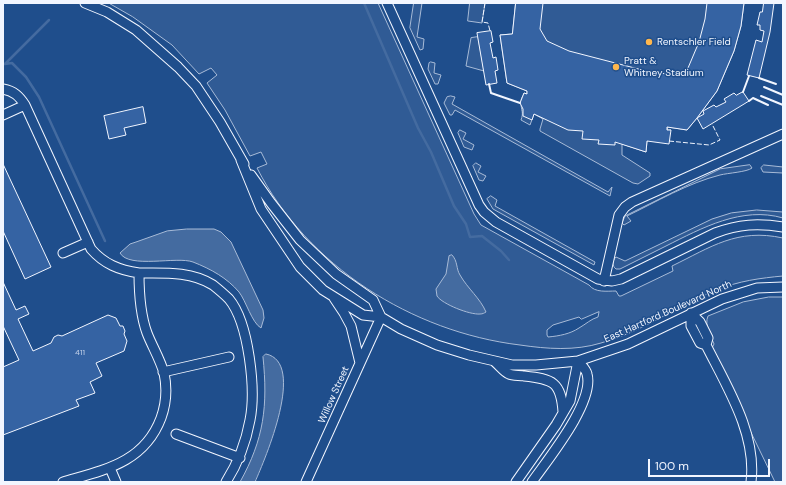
<!DOCTYPE html>
<style>
body{margin:0}
#map{position:relative;width:786px;height:485px;overflow:hidden;background:#1f4e8c;font-family:"DM Sans",sans-serif}
canvas{display:block}
.frame{position:absolute;inset:0;border:4px solid #f2f6ff;pointer-events:none}
.scale{position:absolute;left:648px;top:459px;width:122px;height:18px;box-sizing:border-box;border:2px solid #f2f6ff;border-top:0;padding-left:5px;font-size:12px;line-height:14px;white-space:nowrap;color:#f2f6ff;-webkit-text-stroke:3px #1f4e8c;paint-order:stroke}
</style>
<div id="map">
<canvas width="786" height="485"></canvas>
<div class="frame"></div>
<div class="scale">100 m</div>
</div>
<script>
const context = document.querySelector('canvas').getContext('2d');
context.lineJoin = 'round';
function paint(path, color) { context.fillStyle = color; context.fill(path, 'evenodd'); }
function stroke(path, color, width, dash) { context.strokeStyle = color; context.lineWidth = width; context.lineCap = dash ? 'butt' : 'round'; context.setLineDash(dash || []); context.stroke(path); }
function label(font, color, halo, rows, align = 'center') {
  context.font = font + ' "DM Sans",sans-serif'; context.lineWidth = 3; context.setLineDash([]); context.textBaseline = 'middle'; context.strokeStyle = halo; context.fillStyle = color; for (const [text, x, y, turn = 0] of rows) {
    context.save(); context.translate(x, y); context.rotate((+turn || 0) * Math.PI / 180); context.textAlign = isNaN(turn) ? turn : align; if (halo) context.strokeText(text, 0, 0); context.fillText(text, 0, 0); context.restore();
  }
}
const green = new Path2D(`
 M109,3H378L474,214L481,225L589,285C595,293 607,291 616,291L619,296H621L673,271L672,266C711,247 737,228 783,238V276C761,278 738,281 717,290C678,305 643,332 601,343C575,351 547,349 520,345C412,332 307,266 257,168L267,164L261,152L250,156L225,110L207,83L217,75L211,68L199,74L172,45L133,17ZM599,312L598,317C591,319 586,324 579,328C570,334 559,336 548,337L547,335V330L553,325L579,317L581,319Z
 M414,3H422L417,37L424,39L423,49L420,50L410,28Z
 M470,3H485L482,23L468,21Z
 M516,3H744L741,26L734,51L717,91L697,118L687,130L668,127L667,130H671L647,141L646,152L622,144V155L650,173V176L638,184L633,183L540,131V129L543,119L534,114L530,125L521,120C524,112 521,111 521,103C520,100 523,96 524,93L527,94V91L507,83L500,35L512,34Z
 M478,37L484,71L466,66L471,38Z
 M431,62L435,63L434,73L441,75L438,84H435L428,69L429,63Z
 M451,96L455,97L452,104L608,192L612,187L610,196L455,110L452,115H450L444,103L447,97Z
 M460,130L466,133L463,139L474,145L472,150L464,147L458,133Z
 M476,163L481,166L478,172L486,176L483,181L479,180L473,166Z
 M750,165L752,168C747,172 728,173 720,175C688,183 656,202 627,216L631,221L624,225L622,223L625,216L720,169Z
 M764,165L783,167V173L763,172L761,168Z
 M491,196L497,200L495,206L595,262L594,265L493,209L487,199Z
 M757,210L783,212V218C742,206 702,228 666,246C651,254 635,261 620,269H616C612,266 612,261 616,257L625,261L712,219L731,213Z
 M769,297H783V482H775L711,350L714,344C711,336 704,325 708,316L743,302Z`);
paint(green, '#305b95');
stroke(green, '#a8bbd7', 1);
const water = new Path2D(`
 M187,229H214L221,232L231,242L263,310L264,318L261,328C252,323 246,301 239,292C227,278 211,269 193,262C177,256 129,269 120,253L130,244L136,242L167,231Z
 M452,255C458,261 456,269 460,275C468,289 480,298 486,312C484,313 483,314 480,314C470,315 442,304 437,296L436,289L446,274L449,256Z
 M266,354C307,362 265,459 255,482H240C264,439 268,406 263,357Z`);
paint(water, '#446ba0');
stroke(water, '#a8bbd7', 1);
stroke(new Path2D(`
 M364,3L418,128L431,152L454,206L466,224L470,237L482,236L501,251L509,260
 M3,64H5L49,20
 M5,64L12,63L26,77L39,97L105,241`), '#446ba0', 2.5);
const building = new Path2D(`
 M516,3H543L540,29L547,41L569,51L650,72L676,75L688,68L699,42L705,19L707,3H744L741,26L734,51L717,91L697,118L687,130L667,127V130H671L669,144L647,141L646,152L615,142V145L598,144L599,140L582,139L583,131L568,130L534,114L532,120L523,116V109L520,103L524,93L527,94V91L507,83L500,35L512,34Z
 M764,3H774L770,32L759,78L747,75L756,40L762,42L764,31L760,30V25H757L760,12H762Z
 M491,31L493,42L490,43L493,58L496,57L498,70L495,71L497,83L486,85L477,33Z
 M743,92L749,101L703,129L697,118L704,114L703,111L714,105L716,107L726,102L724,99L734,93L736,95Z
 M143,107L146,123L124,128L126,135L109,139L104,116Z
 M3,164L51,267L25,279L3,231Z
 M3,282L16,310L25,306L29,314L18,319L33,351L51,343L54,337L58,335L62,336L108,315L116,318L120,326H123L125,331L124,334L127,341L124,351L96,363L102,376L90,382L95,393L76,400L79,406L3,435V367L19,360L3,326Z`);
paint(building, '#3563a3');
stroke(building, '#f2f6ff', 1);
const minor = new Path2D(`
 M85,3L107,12L136,30L178,67L196,86L220,122L244,164
 M387,3L479,205L484,212L496,222L598,279L612,281L621,279L715,233C739,224 758,223 783,227
 M3,89C14,91 19,96 25,105L91,249C104,264 119,270 139,273C139,294 140,314 147,333C152,346 160,359 164,373C167,387 166,404 161,418C144,463 104,470 63,482
 M3,115L25,105
 M241,160L261,209L300,267L323,290L363,315L381,317L401,329L437,345L469,355L512,365H536L578,361L628,344L722,299L757,288L783,287
 M251,175L271,203L300,240L336,274L373,300L381,317
 M63,253L88,242
 M139,273C164,273 191,271 213,285C218,289 225,295 229,299C249,323 256,390 250,420C246,442 238,463 226,482
 M604,281L619,215L625,207L632,202L783,134
 M334,298L344,313L351,326L360,363
 M691,313L700,322L708,338L706,345C727,387 757,434 751,482
 M691,313V326L700,343L706,345
 M495,362C499,365 504,372 509,374C513,376 520,375 524,376C553,379 561,382 563,412
 M163,372L229,357
 M176,434L240,458
 M110,468L116,482
 M306,482L381,317
 M516,482L556,425L570,401L578,361
 M532,482C548,459 595,402 587,374C586,369 581,365 578,361`);
stroke(minor, '#f2f6ff', 11);
stroke(minor, '#1f4e8c', 9);
stroke(new Path2D(`
 M485,3L482,22L488,23L490,31
 M669,141L709,145L720,140L712,124`), '#f2f6ff', 1, [5, 2]);
stroke(new Path2D(`
 M759,78L776,84
 M489,84L491,93L520,103
 M764,87L783,95
 M743,92L749,76
 M761,96L783,105
 M749,101L753,98L768,105`), '#f2f6ff', 2);
for (const [x, y, r, color] of [
 [649,42,4,"#ffb74d"],
 [616,67,4,"#ffb74d"]
]) { const dot = new Path2D(); dot.arc(x, y, r, 0, 2 * Math.PI); context.fillStyle = color; context.fill(dot); stroke(dot, '#1f4e8c', 1.5); }
label('8px', '#c3d1e8', null, [
 ["411",80,353]
]);
label('10px', '#f2f6ff', '#1f4e8c', [
 ["Rentschler Field",657,42],
 ["Pratt &",624,61],
 ["Whitney Stadium",624,73]
], 'left');
label('10px', '#f2f6ff', '#1f4e8c', [
 ["East Hartford Boulevard North",668,312,-24],
 ["Willow Street",334,395,-66]
]);
</script>
